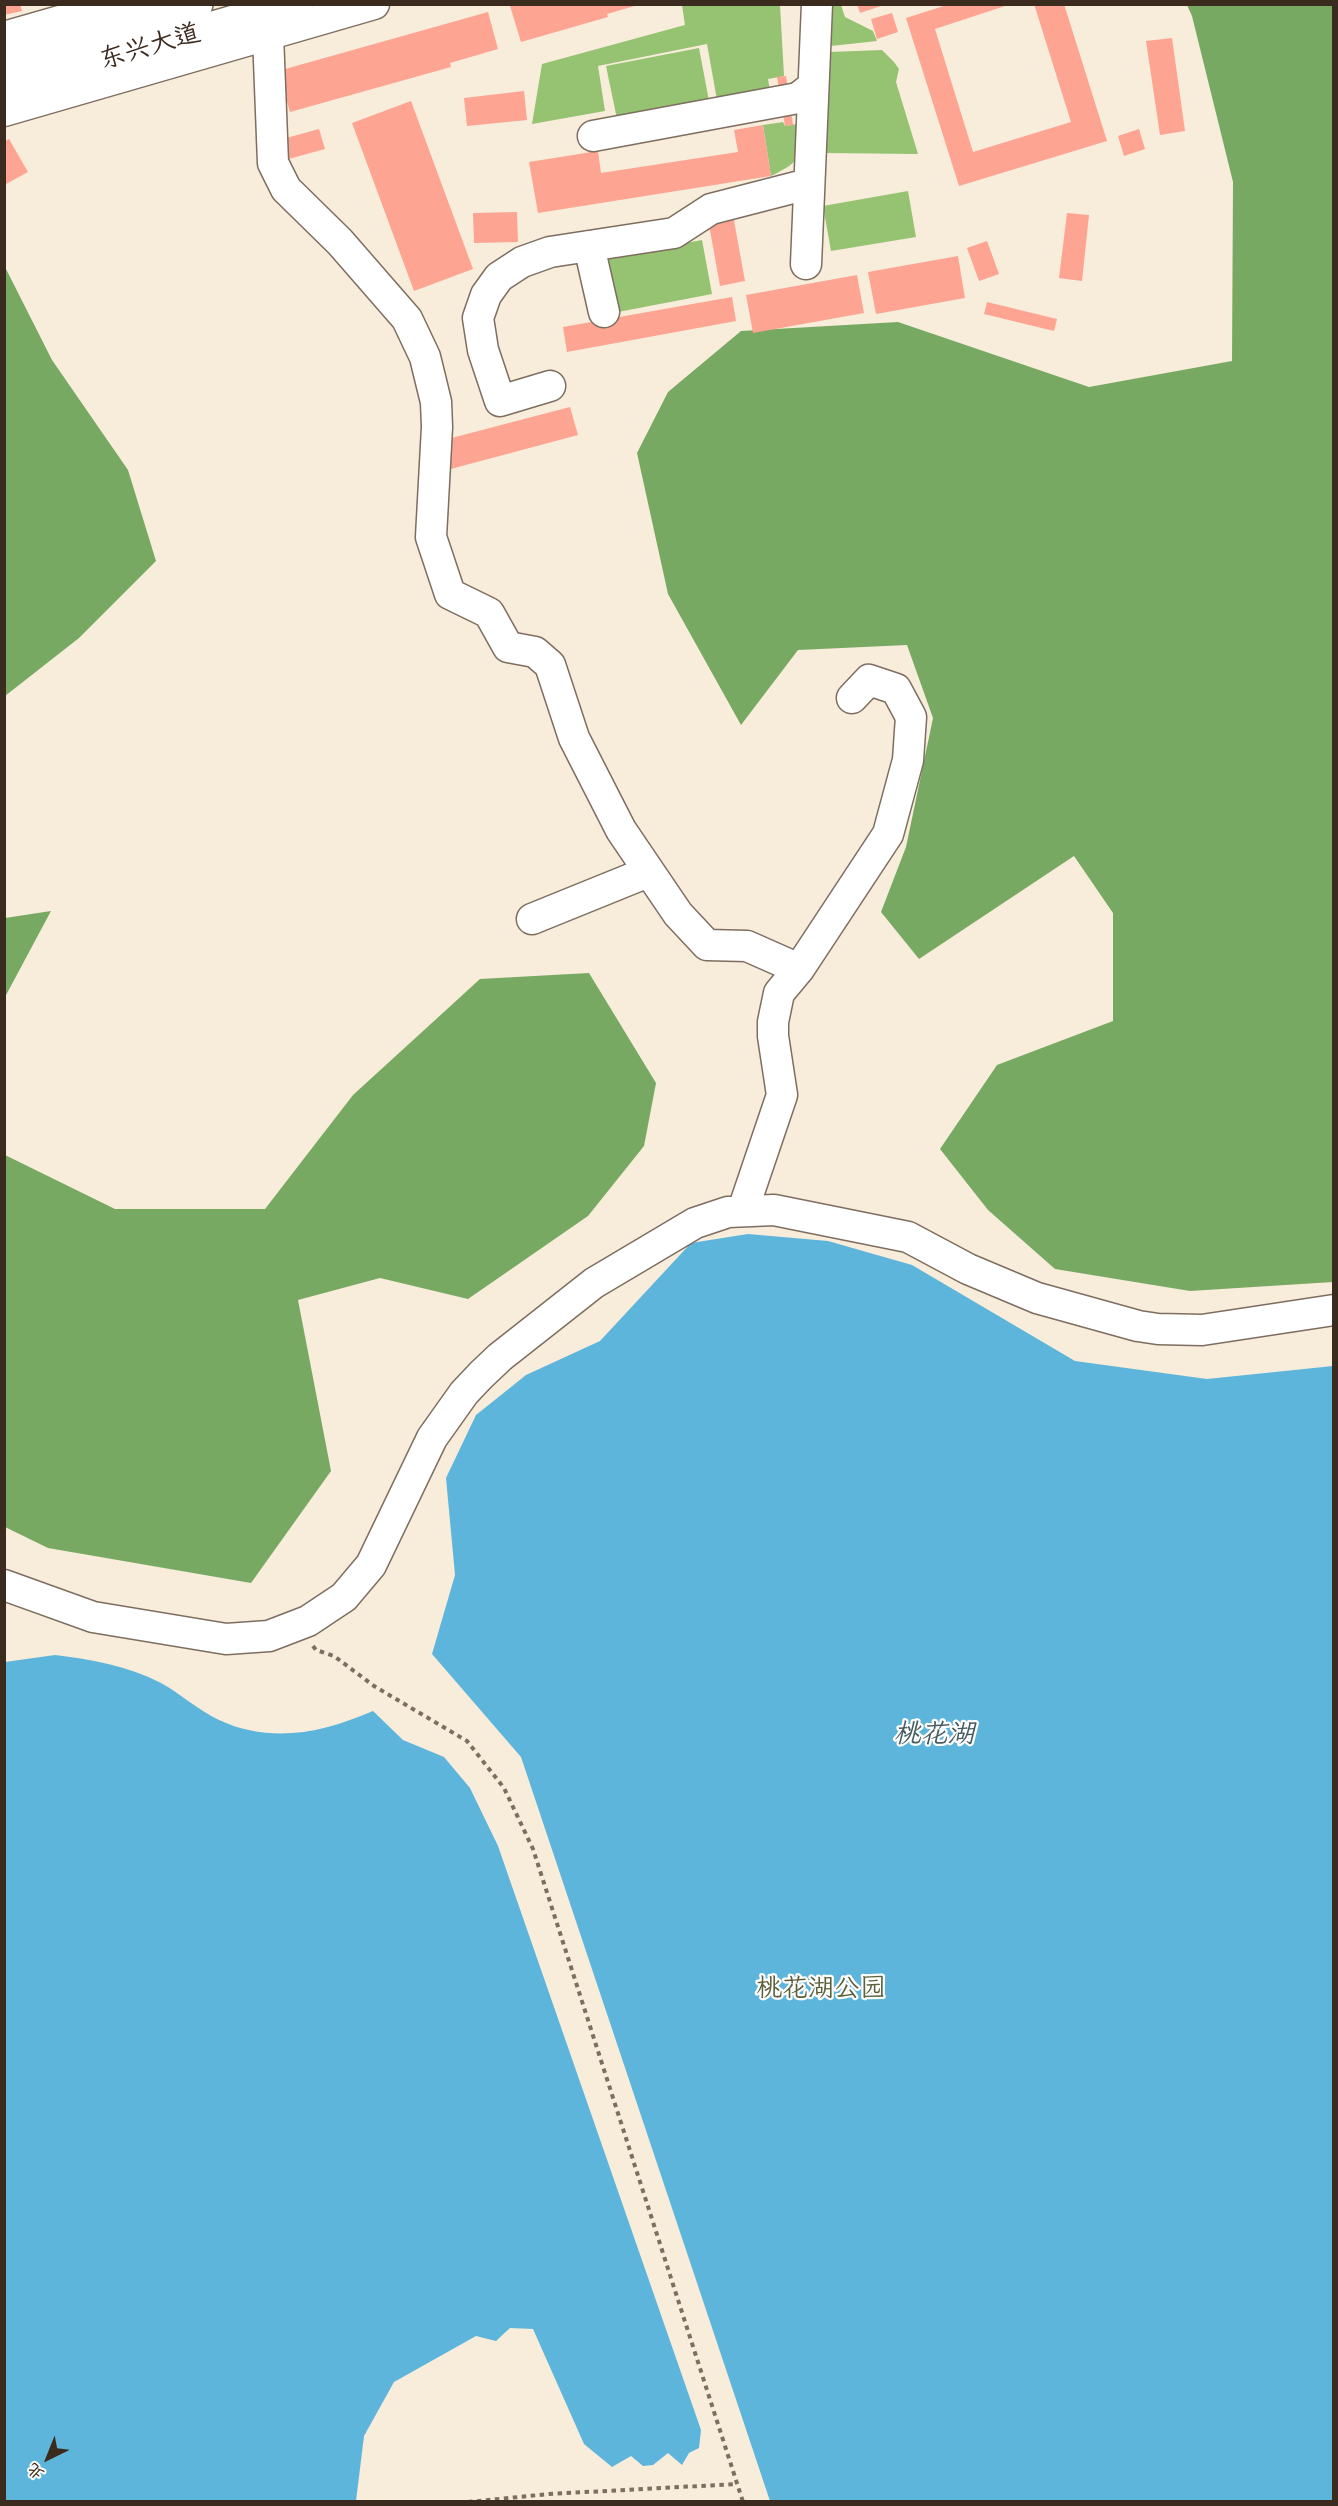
<!DOCTYPE html>
<meta charset="utf-8">
<style>
body{margin:0}
#map{position:relative;width:1338px;height:2506px;overflow:hidden;background:#f8ecdb;font-family:Caveat,"LXGW WenKai TC",sans-serif}
canvas{display:block}
.frame{position:absolute;inset:0;border:6px solid #3b2a1e;pointer-events:none}
.north{position:absolute;left:18px;top:2428px;width:60px;height:60px;-webkit-text-stroke:4px #fff;paint-order:stroke;rotate:223deg;font-size:16px;font-weight:700;line-height:24px;text-align:center;color:#3b2a1e}
.north::after{content:'';display:block;margin:auto;width:21px;height:27px;background:#3b2a1e;clip-path:polygon(50% 0,100% 100%,50% 72%,0 100%)}
</style>
<div id="map">
<canvas width="1338" height="2506"></canvas>
<div class="frame"></div>
<div class="north">北</div>
</div>
<script>
const context = document.querySelector('canvas').getContext('2d');
context.lineJoin = 'round';
function paint(path, color) { context.fillStyle = color; context.fill(path, 'evenodd'); }
function stroke(path, color, width, dash) { context.strokeStyle = color; context.lineWidth = width; context.lineCap = dash ? 'butt' : 'round'; context.setLineDash(dash || []); context.stroke(path); }
function label(font, color, halo, rows, align = 'center') {
  context.font = font + ' Caveat,"LXGW WenKai TC",sans-serif'; context.lineWidth = 4.5; context.setLineDash([]); context.textBaseline = 'middle'; context.strokeStyle = halo; context.fillStyle = color; for (const [text, x, y, turn = 0] of rows) {
    context.save(); context.translate(x, y); context.rotate((+turn || 0) * Math.PI / 180); context.textAlign = isNaN(turn) ? turn : align; if (halo) context.strokeText(text, 0, 0); context.fillText(text, 0, 0); context.restore();
  }
}
paint(new Path2D(`
 M682,5H780L784,76L768,79L770,91L717,100L707,44L598,66L605,111L532,124L542,64L685,25Z
 M826,5H841L845,17L873,31L877,41L831,46L830,52L882,50L894,62L899,69L896,82L918,154L826,153Z
 M699,48L709,101L617,119L606,66Z
 M783,122L785,126L803,123C800,158 803,160 771,176L763,125Z
 M908,191L916,237L831,251L823,206Z
 M702,240L712,294L618,312L607,257Z`), '#96c371');
paint(new Path2D(`
 M1187,5H1333V1282L1190,1291L1055,1269L988,1210L940,1149L997,1065L1113,1021V913L1074,856L919,959L881,912L906,847L933,718L907,645L798,650L741,725L668,594L637,453L668,392L741,331L898,322L1089,387L1232,361L1233,182L1192,16Z
 M5,267L52,360L128,470L156,561L79,638L5,696Z
 M51,911L5,997V918Z
 M589,973L656,1083L644,1146L588,1216L468,1299L380,1278L298,1300L331,1471L251,1583L48,1548L5,1527V1155L115,1209H265L353,1095L480,979Z`), '#78a963');
paint(new Path2D(`
 M748,1234L828,1241L912,1265L1075,1361L1207,1379L1333,1366V2501H770L521,1757L432,1654L455,1575L446,1478L476,1415L526,1375L600,1341L691,1243Z
 M55,1655C91,1659 128,1666 161,1683C181,1694 198,1710 219,1720C271,1744 322,1733 373,1711L403,1740L444,1757L470,1788L498,1846L701,2430L699,2448L689,2453L682,2465L668,2453L653,2465L643,2466L631,2456L612,2467L584,2444L533,2329L510,2328L496,2341L476,2336L394,2382L364,2436L356,2501H5V1662Z`), '#5eb5db');
paint(new Path2D(`
 M4,4H20L22,11L4,15Z
 M514,4H638V5L607,14L608,17L521,42L510,6Z
 M857,4H884V5L860,13Z
 M950,4H1011L935,29L973,152L1071,122L1034,4H1064L1107,141L959,186L906,18Z
 M488,12L498,49L450,63L451,67L290,112L278,71Z
 M892,13L898,32L877,39L871,19Z
 M1172,38L1185,131L1160,135L1146,41Z
 M786,76L793,125L785,126L777,77Z
 M524,91L527,120L467,126L464,98Z
 M411,101L473,269L414,291L352,123Z
 M763,125L771,176L538,213L529,162L598,151L601,173L738,152L734,130Z
 M319,129L325,149L285,160L279,140Z
 M1139,129L1145,149L1124,156L1118,136Z
 M9,139L28,172L4,185V142Z
 M517,212L518,242L474,243L473,213Z
 M1067,213L1089,215L1082,281L1059,278Z
 M733,215L745,281L720,286L708,219Z
 M987,241L999,274L979,281L967,248Z
 M958,256L965,298L876,314L868,272Z
 M857,275L864,313L753,333L746,295Z
 M732,297L736,321L567,352L563,327Z
 M987,302L1057,319L1054,331L984,314Z
 M570,407L578,435L447,470L440,441Z`), '#fda492');
const minor = new Path2D(`
 M268,35L273,163L286,189L340,242L407,319L425,357L436,402L437,427L431,537L450,594L489,613L508,647L535,652L550,665L574,738L621,830L678,914L707,945L747,946L799,969
 M4,37L119,4
 M4,111L374,4
 M593,136L798,98L812,87
 M589,246L604,312
 M806,264L817,4
 M550,386L500,401L483,350L478,318L486,295L499,277L522,262L550,252L674,233L711,209L808,184
 M532,919L648,872
 M743,1210L782,1095L773,1036V1022L779,993L799,969L888,834L908,760L911,717L896,689L869,680L852,698
 M4,1585L93,1617L226,1639L269,1636L308,1621L344,1597L371,1565L432,1438L464,1393L481,1375L500,1357L594,1283L695,1223L728,1212L774,1210L908,1237L968,1269L1037,1298L1138,1326L1158,1329L1202,1330L1334,1310`);
const major = new Path2D(`
 M4,60L196,4
 M4,89L296,4`);
stroke(minor, '#7d6e60', 33);
stroke(major, '#7d6e60', 36);
stroke(new Path2D(`
 M313,1646L316,1650L334,1656L374,1686L467,1741L504,1788L533,1849L743,2502
 M468,2502L549,2494L737,2484`), '#7d6e60', 4, [4.5, 4.5]);
stroke(minor, '#fff', 30);
stroke(major, '#fff', 33);
label('26px', '#3b2a1e', '#fff', [
 ["东兴大道",150,47,-16]
]);
label('26px', '#5b603b', '#fff', [
 ["桃花湖公园",821,1989]
]);
label('italic 27px', '#475b60', '#fff', [
 ["桃花湖",934,1735]
]);
</script>
